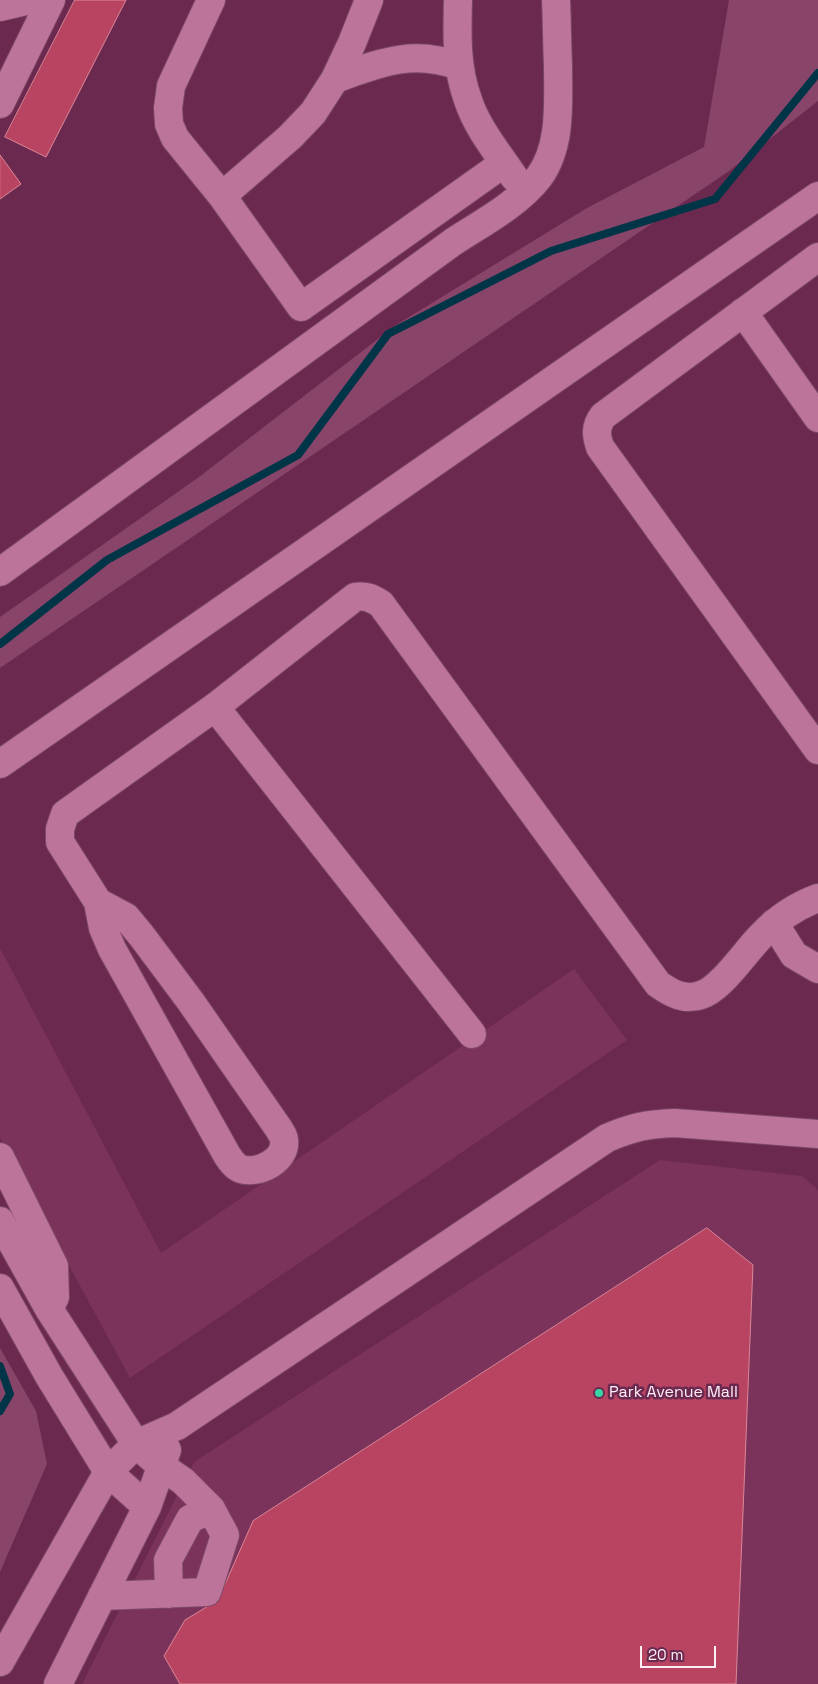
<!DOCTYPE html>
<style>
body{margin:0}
#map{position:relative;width:818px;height:1684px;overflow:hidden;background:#6b294f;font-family:"Space Grotesk",sans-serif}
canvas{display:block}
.scale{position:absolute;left:640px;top:1646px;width:76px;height:22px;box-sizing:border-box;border:2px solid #ffeef6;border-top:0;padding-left:6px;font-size:15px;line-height:18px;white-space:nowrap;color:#ffeef6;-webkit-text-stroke:4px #6b294f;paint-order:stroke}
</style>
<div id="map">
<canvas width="818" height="1684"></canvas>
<div class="scale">20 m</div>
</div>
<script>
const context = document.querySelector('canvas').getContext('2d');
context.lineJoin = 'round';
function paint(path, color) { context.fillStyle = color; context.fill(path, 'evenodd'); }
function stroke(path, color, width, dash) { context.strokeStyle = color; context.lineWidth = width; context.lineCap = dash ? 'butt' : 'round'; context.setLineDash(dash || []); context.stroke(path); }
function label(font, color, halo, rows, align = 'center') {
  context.font = font + ' "Space Grotesk",sans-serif'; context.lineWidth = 5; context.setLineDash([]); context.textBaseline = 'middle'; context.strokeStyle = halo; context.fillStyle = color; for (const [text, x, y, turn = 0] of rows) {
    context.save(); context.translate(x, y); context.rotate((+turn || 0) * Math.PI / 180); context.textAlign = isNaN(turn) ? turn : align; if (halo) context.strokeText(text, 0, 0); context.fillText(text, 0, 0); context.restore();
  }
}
paint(new Path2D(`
 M0,948L161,1253L574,969L627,1040L130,1378L0,1138Z
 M660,1160L802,1176L818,1190V1684H82L194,1462Z`), '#7b335c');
paint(new Path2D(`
 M729,0H818V101L729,171L0,668V617L199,477L396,325L587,208L704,147Z
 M0,1348L36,1411L47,1464L0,1572Z`), '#89446a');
stroke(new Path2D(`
 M0,644L107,560L298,455L388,334L551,251L715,199L818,73
 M0,1366L10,1394L0,1411`), '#003548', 8);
const building = new Path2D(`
 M75,0H126L46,157L5,137Z
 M0,155L21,184L0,199Z
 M707,1228L753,1265L736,1684H180L164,1656L185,1620L218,1600L253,1521Z`);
paint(building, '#b84462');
stroke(building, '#db8797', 1);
const minor = new Path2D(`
 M211,0L171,86L168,108L169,124L175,138L222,196L301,307L504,163
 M458,0C457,34 456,68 468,100C477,128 498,153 514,177
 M0,7L30,0
 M335,79C380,63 412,49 459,66
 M0,104L51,0
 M222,196L290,137L313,113L335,79L352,43L369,0
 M818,257L603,416C595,427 596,435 600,447L818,750
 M743,312L818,418
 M0,572L453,242C482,223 517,205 539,177C562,146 558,102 558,65C557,44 557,22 556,0
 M215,707L472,1034
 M0,764L818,196
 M98,902L126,917L141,935L191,1002L279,1129C281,1133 284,1136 284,1140C287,1160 258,1175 241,1169C235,1167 231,1161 227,1155L112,949L103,928L98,902L60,842V829L65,814L215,707L355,597C365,595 372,598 381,604L658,984C671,993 684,1001 701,995C721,989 745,952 761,936C777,919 796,906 818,898
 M774,923L794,955L818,969
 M0,1157L54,1266L55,1297L49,1309
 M0,1221L49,1309L136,1444L161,1466L183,1481L211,1509L225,1535L207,1592L102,1596
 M0,1288L49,1376L108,1472L147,1507
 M169,1594L168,1560L190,1519L211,1509
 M0,1662L108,1472L136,1444L177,1426L607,1138C633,1127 647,1124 675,1123L818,1134
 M58,1684L147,1507L167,1450`);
stroke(minor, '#7b4766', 30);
stroke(minor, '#bd749a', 28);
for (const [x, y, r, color] of [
 [599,1393,5,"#39d4a5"]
]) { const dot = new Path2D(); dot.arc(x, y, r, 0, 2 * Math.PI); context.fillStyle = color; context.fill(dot); stroke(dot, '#6b294f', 2); }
label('16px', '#ffeef6', '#6b294f', [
 ["Park Avenue Mall",609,1393]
], 'left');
</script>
